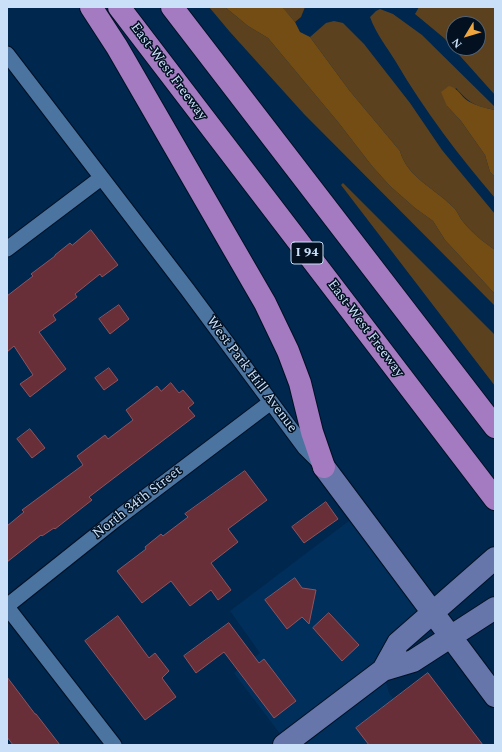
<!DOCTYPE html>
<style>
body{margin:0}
#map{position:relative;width:502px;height:752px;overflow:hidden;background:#00274d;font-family:Spectral,serif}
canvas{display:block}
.frame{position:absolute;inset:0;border:8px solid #cae0f9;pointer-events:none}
.north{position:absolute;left:446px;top:16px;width:40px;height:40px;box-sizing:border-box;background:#021020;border:1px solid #526377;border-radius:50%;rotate:232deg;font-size:11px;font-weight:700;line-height:16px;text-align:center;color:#cae0f9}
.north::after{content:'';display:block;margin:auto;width:14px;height:18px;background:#f0a63f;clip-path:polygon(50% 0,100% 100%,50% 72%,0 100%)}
</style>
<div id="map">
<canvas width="502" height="752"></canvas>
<div class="frame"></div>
<div class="north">N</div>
</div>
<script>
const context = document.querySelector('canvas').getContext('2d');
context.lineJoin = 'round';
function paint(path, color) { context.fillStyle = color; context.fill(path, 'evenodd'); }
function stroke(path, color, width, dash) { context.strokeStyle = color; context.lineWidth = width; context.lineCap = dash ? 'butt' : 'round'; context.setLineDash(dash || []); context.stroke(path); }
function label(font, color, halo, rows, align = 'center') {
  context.font = font + ' Spectral,serif'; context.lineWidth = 3; context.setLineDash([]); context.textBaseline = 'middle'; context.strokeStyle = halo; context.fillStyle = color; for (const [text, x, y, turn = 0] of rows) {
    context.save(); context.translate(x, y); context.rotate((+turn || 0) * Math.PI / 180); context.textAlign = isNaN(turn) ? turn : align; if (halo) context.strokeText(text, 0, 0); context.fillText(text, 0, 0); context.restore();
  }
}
paint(new Path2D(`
 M358,514L432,612L383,670L389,693L430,745H284L287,743L234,673L260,653L230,611Z`), '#002f5b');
paint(new Path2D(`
 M209,7H225L248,26L268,38L338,122L372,166L390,186L415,208L433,221L445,240L495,294V306L304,114L230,32Z
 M282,7H305L301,17L295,22Z
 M419,7H495V95L444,38L415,14ZM454,24H478V48H454Z
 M380,9L393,14L422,35L495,107V110C475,106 469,103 456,88L447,106L461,121L485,155L490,172L495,177V198C459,156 424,110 396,62C387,47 376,34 370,17L376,11Z
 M334,21L343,23L364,44L410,103L442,150L495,214V250C482,241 470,231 461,219C458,214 456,209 452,206C434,188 407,177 400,151L349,90L310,37L326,23Z
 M343,183L495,335V386L341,185Z`), '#5c411e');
paint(new Path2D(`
 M225,7H282L284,9L295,22L300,32L310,37L349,90L400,151C407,177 434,188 452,206C456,209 458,214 461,219C470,231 482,241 495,250V294L445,240L433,221L415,208L390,186L372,166L338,122L268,38L248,26Z
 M449,86C460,89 460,96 468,101C477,106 485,108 495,110V177L490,172L485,155L461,121L447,106L441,92Z`), '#744d15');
const building = new Path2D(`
 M91,230L118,265L102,277L100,274L75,294L77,297L53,315L56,320L39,332L66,369L30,397L20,384L33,375L14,346L7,352V296L33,276L31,274L55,256V255L70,243L72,245Z
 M119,305L129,319L110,334L99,319Z
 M109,368L118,380L104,390L95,378Z
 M171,383L179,393L183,390L194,403L188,408L195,416L89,497L92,500L55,529L54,528L42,536L41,535L7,562V526L24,512L22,510L83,465L77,456L105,435L108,439L133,420L126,410L157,386L161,391Z
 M30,429L45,448L32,458L17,439Z
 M245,471L267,500L228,529L238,542L211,563L231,590L218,600L211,590L190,606L171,581L142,603L117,571L146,549L145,547L161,534L163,536L188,517L185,514Z
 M326,502L338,519L304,543L292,527Z
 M295,578L302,588L316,590L309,624L302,617L287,629L265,600Z
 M329,613L359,645L342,661L313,628Z
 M118,616L149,658L155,653L169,671L162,678L176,697L145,720L85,641Z
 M229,623L259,663L264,659L296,701L274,718L224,652L196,673L184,656Z
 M428,673L483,745H369L356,728Z
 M7,677L35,714H36L60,745H13L7,737Z`);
paint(building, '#682f39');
stroke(building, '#90535c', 1);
const street = new Path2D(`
 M7,54L187,289L305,448L321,464
 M7,249L101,178
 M7,606L115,520L271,402
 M7,607L114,745`);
const secondary = new Path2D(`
 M324,467L495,696
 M383,670L398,643L495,558
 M284,745L383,670L413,661L495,608`);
const highway = new Path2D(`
 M91,7L117,47L265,303L288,351L300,383L312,432L324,467
 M119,7L495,499
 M172,7L495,427`);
stroke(street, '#001024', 17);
stroke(secondary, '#001024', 24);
stroke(highway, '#001024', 24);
stroke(street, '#4c74a0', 15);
stroke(secondary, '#6676aa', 22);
stroke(highway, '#a47ac0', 22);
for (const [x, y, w] of [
 [307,253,32]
]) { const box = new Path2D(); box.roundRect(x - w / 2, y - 11, w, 22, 3); context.fillStyle = '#021020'; context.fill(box); stroke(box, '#cae0f9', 1); }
label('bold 13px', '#cae0f9', null, [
 ["I 94",307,253]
]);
label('14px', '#cae0f9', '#021020', [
 ["East-West Freeway",168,72,53],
 ["East-West Freeway",365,329,53],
 ["West Park Hill Avenue",251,375,53],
 ["North 34th Street",138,503,-38]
]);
</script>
